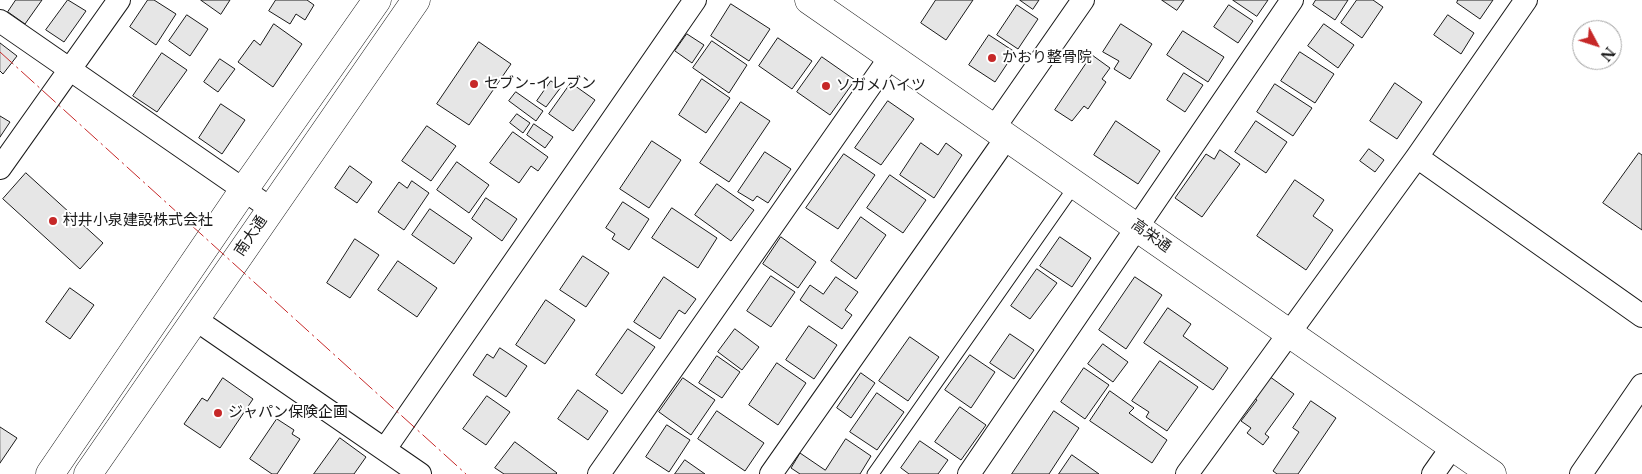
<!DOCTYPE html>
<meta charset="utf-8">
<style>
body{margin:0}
#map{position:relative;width:1642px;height:474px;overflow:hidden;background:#fff;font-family:"Libre Baskerville",serif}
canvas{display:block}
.north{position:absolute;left:1572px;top:20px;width:50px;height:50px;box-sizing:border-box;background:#fff;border:1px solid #a3a3a3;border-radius:50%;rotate:130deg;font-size:14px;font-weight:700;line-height:20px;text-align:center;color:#1a1a1a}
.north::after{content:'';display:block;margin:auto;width:18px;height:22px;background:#c62828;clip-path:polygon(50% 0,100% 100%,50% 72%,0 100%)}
</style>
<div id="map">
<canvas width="1642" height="474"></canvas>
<div class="north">N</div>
</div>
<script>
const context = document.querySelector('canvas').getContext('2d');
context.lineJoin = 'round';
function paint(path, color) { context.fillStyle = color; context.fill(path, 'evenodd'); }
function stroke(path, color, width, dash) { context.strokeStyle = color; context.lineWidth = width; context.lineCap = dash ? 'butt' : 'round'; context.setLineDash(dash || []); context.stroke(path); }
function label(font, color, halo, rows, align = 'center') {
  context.font = font + ' "Libre Baskerville","Noto Sans JP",serif'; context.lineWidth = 4; context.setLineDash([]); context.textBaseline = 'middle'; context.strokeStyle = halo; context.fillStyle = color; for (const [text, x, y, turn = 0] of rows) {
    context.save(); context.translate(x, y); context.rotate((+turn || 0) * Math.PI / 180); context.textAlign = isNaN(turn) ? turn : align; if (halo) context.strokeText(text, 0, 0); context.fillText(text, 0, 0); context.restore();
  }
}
const building = new Path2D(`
 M16,0H42L25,24L8,12Z
 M68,0L86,11L64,42L46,30Z
 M148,0H154L176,14L156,45L130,27Z
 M201,0H230L221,14Z
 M276,0H307L314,5L305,20L296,14L290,24L269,11Z
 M936,0H973L946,40L921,23Z
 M1020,0H1039L1033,9Z
 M1162,0H1184L1177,10Z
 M1233,0H1268L1257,16Z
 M1316,0H1348L1335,20L1313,5Z
 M1357,0H1373L1383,7L1362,38L1341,23Z
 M1458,0H1493L1480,19L1457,3Z
 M731,4L770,29L749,61L711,36Z
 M1017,5L1038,19L1018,49L997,35Z
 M1229,5L1253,21L1238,43L1214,27Z
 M187,15L208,29L190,56L169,41Z
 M1448,15L1474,33L1461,54L1434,35Z
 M274,24L302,44L273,87L238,62L254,40L260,45Z
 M1121,24L1152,44L1130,79L1114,69L1119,61L1103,52Z
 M1324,24L1354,45L1338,68L1308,46Z
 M1183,31L1224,57L1208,82L1167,55Z
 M687,34L704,45L692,63L675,51Z
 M989,35L1015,52L995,82L969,65Z
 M778,38L812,61L792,89L759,66Z
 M712,41L747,65L729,93L693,68Z
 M479,42L511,64L469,125L437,104Z
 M0,43L17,56L3,74L0,71Z
 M1300,52L1334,74L1315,103L1281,81Z
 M162,53L187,70L157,112L133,96Z
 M1092,55L1110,68L1102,79L1106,82L1088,109L1084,106L1072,121L1055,110Z
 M822,57L855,80L830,115L797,92Z
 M220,59L235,69L218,92L204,82Z
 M1184,73L1203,85L1185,112L1167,100Z
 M702,79L730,98L706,133L679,115Z
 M551,81L561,87L546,107L537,101Z
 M571,83L595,100L573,131L549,114Z
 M1395,83L1422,102L1397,139L1370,121Z
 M1275,84L1312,108L1293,136L1257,112Z
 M516,92L543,111L536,121L509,101Z
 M888,101L914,119L881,165L855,148Z
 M741,102L770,121L729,182L700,163Z
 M221,104L245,120L222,154L199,138Z
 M517,114L530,123L523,133L510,123Z
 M0,116L10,122L0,137Z
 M1116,121L1160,151L1138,184L1094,155Z
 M1256,121L1287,142L1266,173L1235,152Z
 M534,124L553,137L545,148L527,135Z
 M427,126L456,146L431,181L402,161Z
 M513,132L548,157L538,171L531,166L519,183L490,163Z
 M652,141L681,160L649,208L620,189Z
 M921,143L938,155L946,143L962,155L934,198L900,175Z
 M1369,149L1384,160L1375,172L1360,161Z
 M1220,150L1240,164L1202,217L1175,198L1206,154L1214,159Z
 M765,152L791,169L768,203L757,196L753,201L738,192Z
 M1639,153L1642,155V230L1603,203Z
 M844,154L875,175L838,229L806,208Z
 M457,162L489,185L469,213L437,190Z
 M350,166L372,182L357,203L335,188Z
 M26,173L103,243L80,269L3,199Z
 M890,175L926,200L903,233L867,208Z
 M1295,180L1324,200L1313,216L1333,230L1306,270L1257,236Z
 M412,181L429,193L404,230L378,212L399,182L407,188Z
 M717,184L754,210L731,241L695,215Z
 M486,198L517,219L502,241L472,219Z
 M623,202L649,219L629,250L612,239L615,234L606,228Z
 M672,208L717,238L698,268L652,238Z
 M430,209L472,238L454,264L412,235Z
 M861,217L886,235L856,279L831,261Z
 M781,237L816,262L798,288L763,264Z
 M1060,237L1091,258L1072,287L1040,266Z
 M355,239L379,255L350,298L327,283Z
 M583,256L609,273L586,307L560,290Z
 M398,261L437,288L417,317L378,290Z
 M1037,269L1057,283L1030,319L1011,306Z
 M771,276L795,292L771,327L747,311Z
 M664,277L696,299L685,314L679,310L660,339L634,322Z
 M836,277L858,292L845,310L852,315L842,329L800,300L810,285L823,294Z
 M1135,277L1162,295L1126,349L1099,330Z
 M70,288L94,305L70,339L46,322Z
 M546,300L575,320L545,364L516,345Z
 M1168,308L1191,324L1183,336L1228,368L1213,390L1144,343Z
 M809,326L837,345L814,379L786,360Z
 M628,329L655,347L622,394L596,375Z
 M735,329L759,347L742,370L718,352Z
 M1010,334L1034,350L1014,379L990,363Z
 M910,337L939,357L908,401L879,381Z
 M1103,344L1128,362L1113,382L1088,364Z
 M500,348L527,366L506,397L473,375L487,354L493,358Z
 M970,355L995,372L971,408L945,390Z
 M717,356L740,372L722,398L699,383Z
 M1160,361L1198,387L1167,431L1146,417L1149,412L1132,401Z
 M777,363L806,383L778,425L749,405Z
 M1084,368L1109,385L1085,419L1061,402Z
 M861,373L875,383L851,418L837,408Z
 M1266,374L1294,394L1265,434L1269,437L1263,445L1247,433L1251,428L1241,421L1257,400L1250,396Z
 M223,378L253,399L220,448L184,424L202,398L207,401Z
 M683,378L715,400L691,435L659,412Z
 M578,390L608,411L588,440L558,419Z
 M1110,391L1134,408L1129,413L1167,440L1152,463L1090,421Z
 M877,393L904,412L877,450L850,432Z
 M487,396L510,412L486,445L463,429Z
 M1311,401L1336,418L1298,474H1277L1273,471L1299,432L1293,428Z
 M960,407L986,425L961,460L935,442Z
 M717,411L764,443L745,471L698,439Z
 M1054,411L1079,428L1049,474H1012Z
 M277,419L294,430L292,434L300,439L277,474H272L250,459Z
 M667,425L690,440L669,472L646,457Z
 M0,427L17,438L0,463Z
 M340,438L366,457L354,474H314Z
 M846,439L871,456L860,474H800L791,468L800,453L825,470Z
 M920,441L948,460L938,474H909L901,468Z
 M515,442L557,473L556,474H504L495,468Z
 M1072,455L1099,474H1059Z
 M685,460L705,474H675Z`);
paint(building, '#e6e6e6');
stroke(building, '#1a1a1a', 1);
const service = new Path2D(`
 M873,474L1076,184`);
const minor = new Path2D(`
 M0,21L270,208
 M994,128L1083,0
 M1417,157L1642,316
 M0,168L119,0
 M195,319L420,474
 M385,449L695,0
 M599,474L891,56
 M771,474L1007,137
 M969,474L1292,0
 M1187,474L1417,157L1526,0
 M1433,474L1452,447
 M1581,474L1642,385`);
const tertiary = new Path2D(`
 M809,0L1492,474
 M50,474L243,191L377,0
 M88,474L416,0`);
stroke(service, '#1a1a1a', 13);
stroke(minor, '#1a1a1a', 24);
stroke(tertiary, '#1a1a1a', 29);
stroke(service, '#fff', 11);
stroke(minor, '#fff', 22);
stroke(tertiary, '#fff', 28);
stroke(new Path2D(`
 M0,52L466,474`), '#c62828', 1, [18, 4, 2.5, 4]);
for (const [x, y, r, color] of [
 [992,58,5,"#c62828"],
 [474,84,5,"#c62828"],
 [826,86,5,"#c62828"],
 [53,221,5,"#c62828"],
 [218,413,5,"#c62828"]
]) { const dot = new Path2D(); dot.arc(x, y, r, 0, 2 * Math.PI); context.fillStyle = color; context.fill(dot); stroke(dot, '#fff', 2); }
label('15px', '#1a1a1a', '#fff', [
 ["かおり整骨院",1002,58],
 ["セブン-イレブン",484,84],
 ["ソガメハイツ",836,86],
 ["村井小泉建設株式会社",63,221],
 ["ジャパン保険企画",228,413]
], 'left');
label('15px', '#1a1a1a', '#fff', [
 ["南大通",251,236,-56],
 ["高栄通",1151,236,36]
]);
</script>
